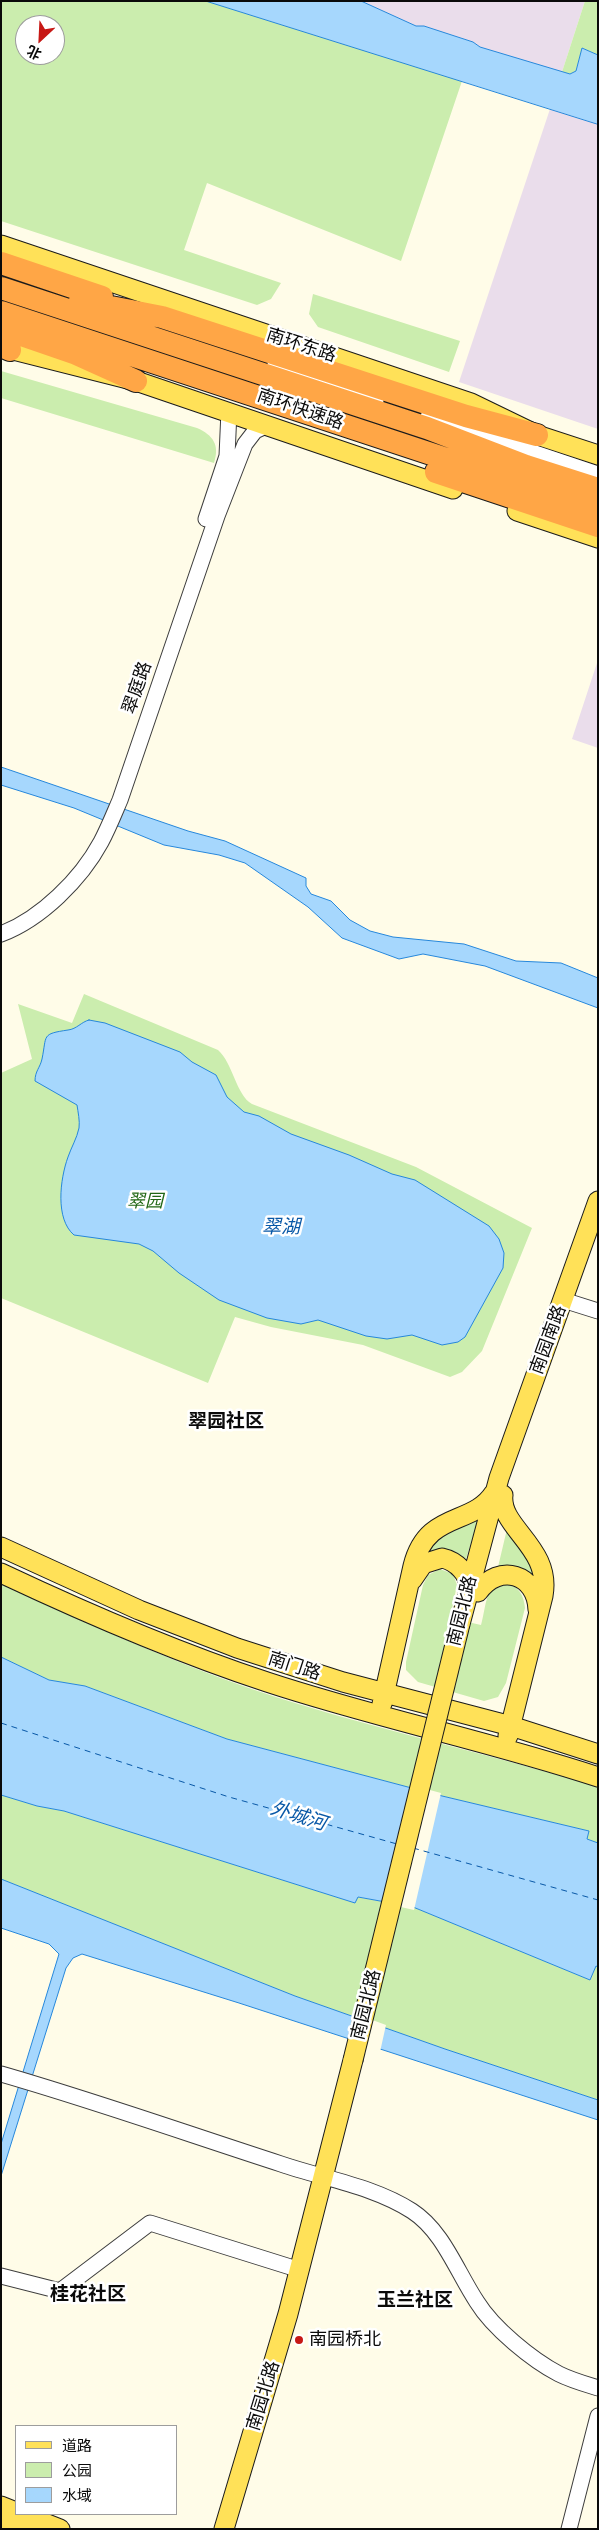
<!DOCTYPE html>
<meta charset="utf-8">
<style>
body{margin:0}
#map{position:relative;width:599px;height:2530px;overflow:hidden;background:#fffce8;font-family:"Source Serif 4","Noto Sans SC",serif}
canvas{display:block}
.frame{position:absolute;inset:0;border:2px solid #0a0a0a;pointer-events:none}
.legend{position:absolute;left:15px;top:2425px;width:162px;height:90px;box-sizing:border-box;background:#fff;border:1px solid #9d9d9d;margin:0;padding:6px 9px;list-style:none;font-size:15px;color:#0a0a0a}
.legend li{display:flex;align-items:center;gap:10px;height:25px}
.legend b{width:25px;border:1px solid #9d9d9d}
.north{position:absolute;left:15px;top:15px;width:50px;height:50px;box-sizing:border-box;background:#fff;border:1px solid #9d9d9d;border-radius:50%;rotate:205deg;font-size:14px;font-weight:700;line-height:20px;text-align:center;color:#0a0a0a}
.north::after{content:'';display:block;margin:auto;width:18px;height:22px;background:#c71815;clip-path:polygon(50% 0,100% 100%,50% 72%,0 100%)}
</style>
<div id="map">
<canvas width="599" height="2530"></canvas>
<div class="frame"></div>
<ul class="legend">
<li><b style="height:6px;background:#ffe158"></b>道路</li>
<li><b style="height:14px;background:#cbedae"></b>公园</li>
<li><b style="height:14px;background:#a6d7fd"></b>水域</li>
</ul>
<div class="north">北</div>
</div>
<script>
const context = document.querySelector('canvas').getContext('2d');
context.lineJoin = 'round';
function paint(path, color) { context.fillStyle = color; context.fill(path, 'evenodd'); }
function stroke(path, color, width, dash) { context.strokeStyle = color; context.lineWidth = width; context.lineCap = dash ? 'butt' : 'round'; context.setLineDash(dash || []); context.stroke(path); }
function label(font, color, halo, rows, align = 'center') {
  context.font = font + ' "Source Serif 4","Noto Sans SC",serif'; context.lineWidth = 5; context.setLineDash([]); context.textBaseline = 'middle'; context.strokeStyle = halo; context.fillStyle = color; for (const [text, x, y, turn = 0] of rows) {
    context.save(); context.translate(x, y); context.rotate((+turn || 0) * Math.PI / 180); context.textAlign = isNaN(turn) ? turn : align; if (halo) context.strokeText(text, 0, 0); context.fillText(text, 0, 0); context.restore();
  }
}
paint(new Path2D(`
 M361,1H585L562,72L480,47L473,42L424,26H416Z
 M550,109L598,124V429L459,382Z
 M598,660V748L572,739Z`), '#eaddeb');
paint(new Path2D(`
 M1,1H206L462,81L401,261L207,183L184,250L281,283L271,299L257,305L1,221ZM25,25H55V55H25Z
 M585,1H598V55L582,48L576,71L570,74L562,72Z
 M313,294L460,341L449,372L318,327L309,314Z
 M1,371L197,428C213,435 220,445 214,463L1,398Z
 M84,994L218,1050C233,1063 236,1095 252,1104L416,1167L532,1228L482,1351L462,1372L450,1377L363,1345L271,1327L235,1317L208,1383L1,1298V1073L32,1059L18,1004L72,1023Z
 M478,1520L466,1559L452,1552L429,1551L440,1536Z
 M507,1529L523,1545L536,1581C524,1568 515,1563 498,1567Z
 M440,1569L453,1574L457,1585L450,1618L481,1625C484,1615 485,1600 490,1591C492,1588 497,1586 500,1585C516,1581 524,1594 525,1608L506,1683L498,1697L484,1701L418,1682L406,1670V1662L423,1585L428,1575Z
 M1,1583C97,1628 193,1672 295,1703C395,1734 498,1756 598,1787V1843L587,1839L589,1831L438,1795L227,1739L85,1686L49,1680L1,1657Z
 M1,1795L37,1806L64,1811L355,1903L357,1897L413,1907L590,1980L596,1966L598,1967V2100L445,2049L295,1996L1,1879Z`), '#cbedae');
const water = new Path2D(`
 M206,1H361L416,26H424L473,42L480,47L570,74L576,71L582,48L598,55V124Z
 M1,767L188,831L225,841L306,878V886L311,894L331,901L350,920L370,931L393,937L464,944L516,961L561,963L598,978V1008L485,966L423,954L399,959L342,938L308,907L245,863L219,855L164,845L74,808L1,785Z
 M89,1020L105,1023L180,1052L192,1062L216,1075L227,1097L244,1112L259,1116L291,1134L349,1155L392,1174L415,1180L489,1226L499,1239L504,1253L503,1268L465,1337L458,1342L442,1345L412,1335L387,1339L366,1336L318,1320L301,1324L267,1318L219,1300L179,1273L153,1251L139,1244L74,1235C55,1219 60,1179 68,1157C71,1148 77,1138 79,1128C80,1121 78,1112 77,1105L35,1081C35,1071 40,1068 42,1059C47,1035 41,1034 68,1030C77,1029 81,1022 89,1020Z
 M1,1657L49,1680L85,1686L227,1739L438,1795L589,1831L587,1839L598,1843V1967L596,1966L590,1980L413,1907L358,1897L355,1903L64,1811L37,1806L1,1795Z
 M1,1879L295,1996L445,2049L598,2100V2120L239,2003L82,1954L73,1958L66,1968L1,2176V2144L59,1954L49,1944L1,1928Z`);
paint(water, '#a6d7fd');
stroke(water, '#2687db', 1);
paint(new Path2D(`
 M411,1785L441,1793L414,1910L383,1903Z
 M356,2014L386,2025L380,2052L350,2042Z`), '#fffce8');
stroke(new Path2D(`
 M1,1723L229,1797L397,1844
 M413,1848L598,1900`), '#0858a7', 1, [6, 5]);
const minor = new Path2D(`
 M275,365L376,400
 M428,417L598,474
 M206,519L227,456L229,411
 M1,934C41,919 81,879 101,842C108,829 114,814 120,800L217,516L245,444L255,431L268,425
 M563,1300L598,1311
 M1,2074C95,2101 188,2134 281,2164C325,2179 373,2186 412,2211C443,2231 457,2272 477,2302C493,2328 532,2360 559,2374C571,2380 585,2384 598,2388
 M1,2276L60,2291L150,2223L300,2270
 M569,2529L598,2416`);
const major = new Path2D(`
 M1,245L471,403L537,435L598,455
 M1,347L136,381L453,489
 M517,511L598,538
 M503,1495C499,1528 552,1547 543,1596L508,1736
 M1,1547L139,1610L237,1648L343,1682L511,1726L598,1754
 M1,1573C88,1614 176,1652 267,1682C376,1718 489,1741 598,1777
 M412,1580L423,1564L442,1558C456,1561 470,1574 469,1589
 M478,1592C499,1562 537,1574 538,1610
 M460,1624L499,1478L598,1201
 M382,1704L413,1566C427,1510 472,1527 494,1493
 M1,2506L16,2512
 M22,2514L60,2529
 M1,2520L24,2529
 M224,2529L288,2314L353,2060`);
const highway = new Path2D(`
 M1,263L102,297
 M1,288L427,428L526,466L598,489
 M80,301L162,317L466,416L537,435
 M1,312L598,509
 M1,328L74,353L136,381
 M1,346L10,350
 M436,472L598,526`);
stroke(minor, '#3d3d3d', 17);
stroke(major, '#1b1b1b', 21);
stroke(highway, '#1b1b1b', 24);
stroke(minor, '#fff', 15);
stroke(major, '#ffe158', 19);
stroke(highway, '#ffa646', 22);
const majorBridge = new Path2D(`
 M353,2060L460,1624`);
stroke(majorBridge, '#1b1b1b', 21, []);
stroke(majorBridge, '#ffe158', 19);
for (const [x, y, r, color] of [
 [299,2340,5,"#c71815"]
]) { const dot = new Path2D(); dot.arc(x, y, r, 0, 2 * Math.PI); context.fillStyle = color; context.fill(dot); stroke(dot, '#fff', 2); }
label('18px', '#0a0a0a', '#fff', [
 ["南环东路",301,346,18],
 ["南环快速路",300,410,19],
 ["翠庭路",138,688,-71],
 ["南园南路",549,1340,-70],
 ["南园北路",463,1611,-76],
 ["南门路",294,1667,18],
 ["南园北路",367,2005,-76],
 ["南园北路",264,2396,-73]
]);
label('italic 18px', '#216715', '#fff', [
 ["翠园",145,1202]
]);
label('18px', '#0a0a0a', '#fff', [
 ["南园桥北",309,2340]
], 'left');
label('italic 19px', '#0858a7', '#fff', [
 ["翠湖",281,1228],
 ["外城河",298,1817,17]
]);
label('bold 19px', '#0a0a0a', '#fff', [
 ["翠园社区",226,1422],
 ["桂花社区",88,2295],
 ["玉兰社区",415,2301]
]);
</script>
